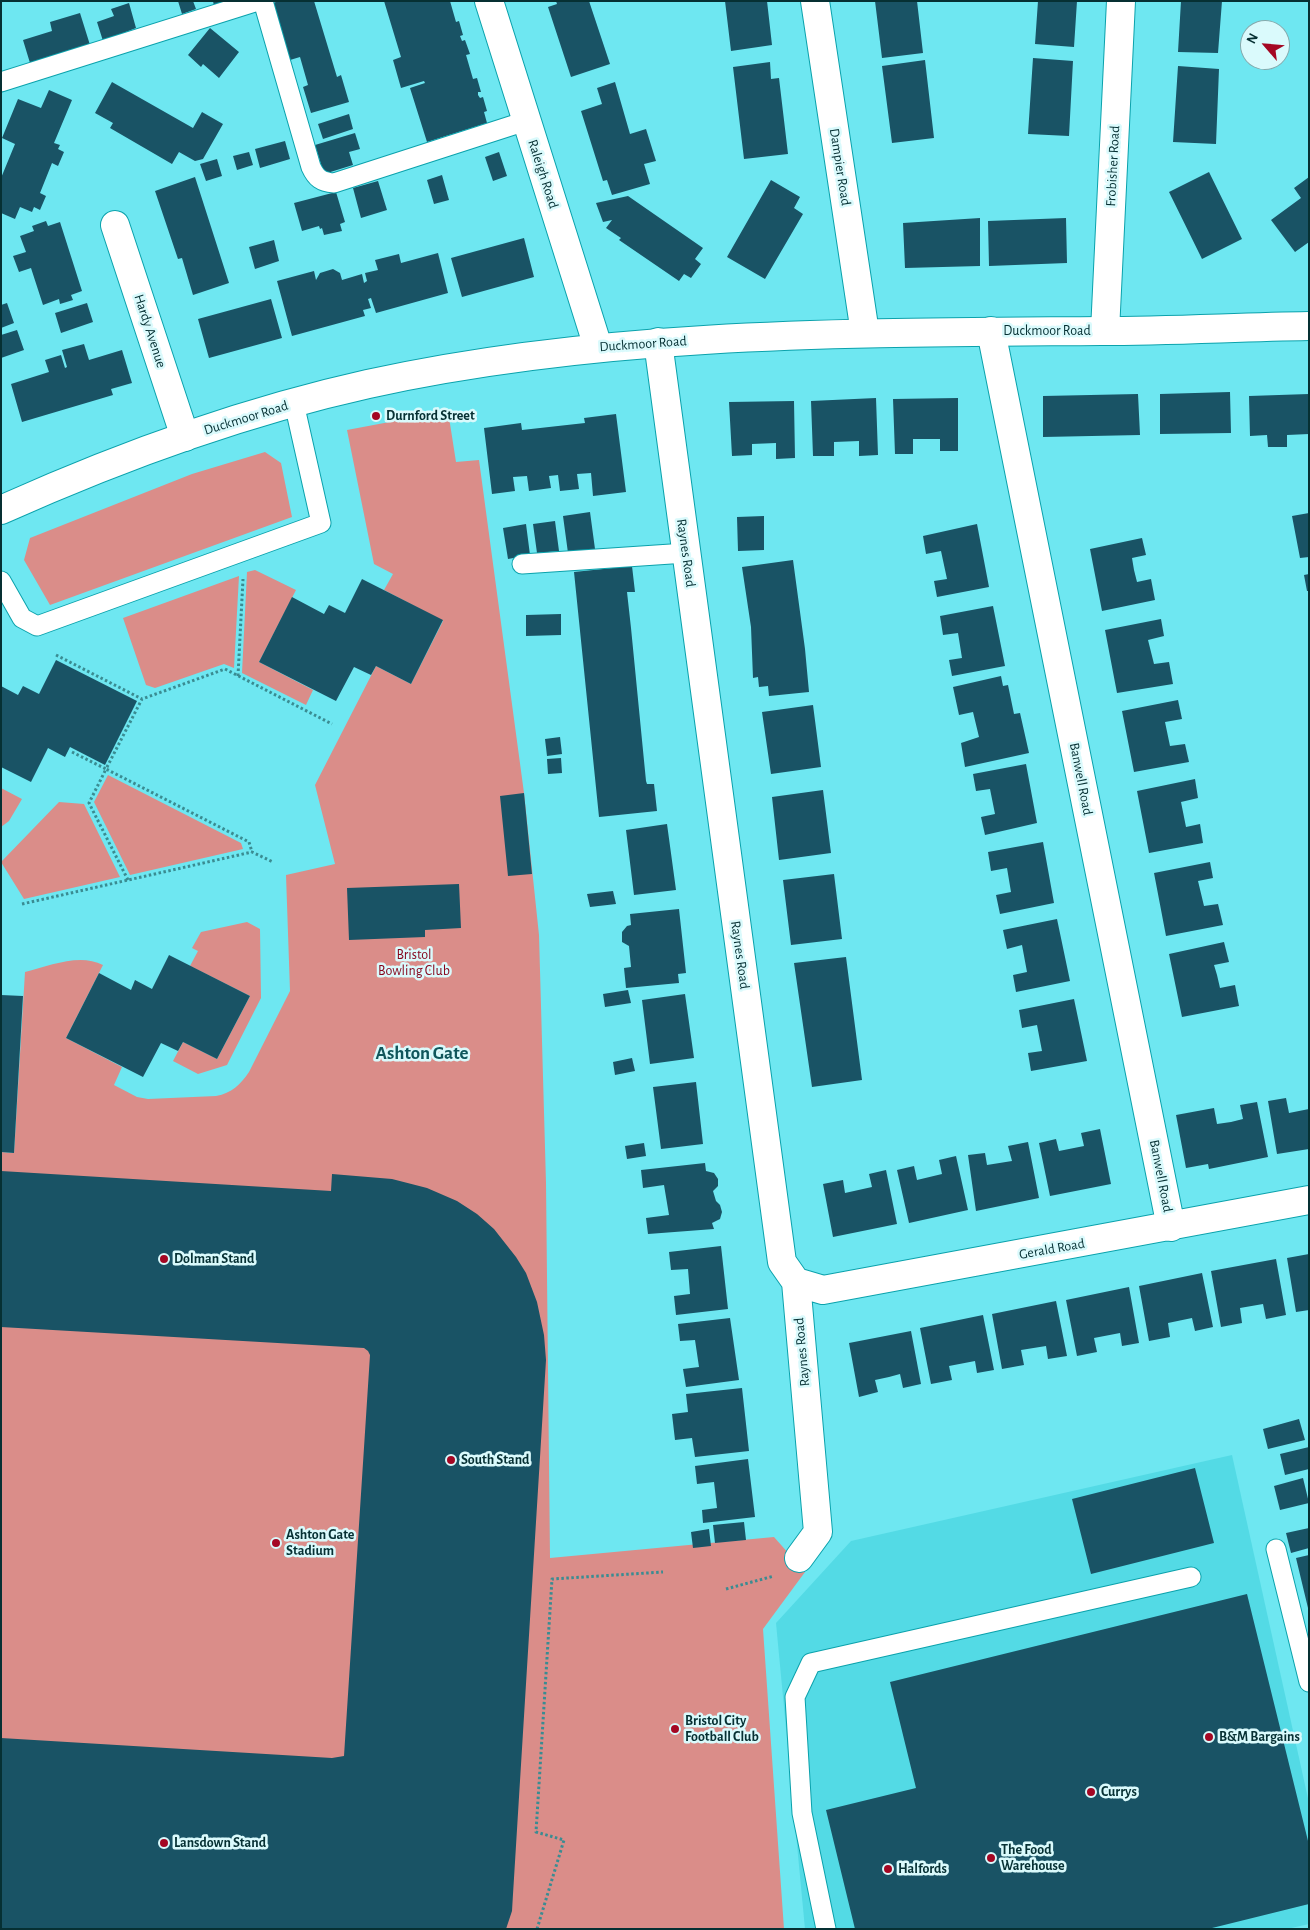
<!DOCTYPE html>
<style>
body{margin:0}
#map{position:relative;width:1310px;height:1930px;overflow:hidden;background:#6ee7f1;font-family:"Alegreya Sans",sans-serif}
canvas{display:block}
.frame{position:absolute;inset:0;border:2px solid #063033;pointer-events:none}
.north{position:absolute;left:1240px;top:20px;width:50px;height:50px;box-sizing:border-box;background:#dafafc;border:1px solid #85a9ac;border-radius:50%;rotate:297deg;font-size:14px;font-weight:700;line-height:20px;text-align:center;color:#063033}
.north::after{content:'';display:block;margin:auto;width:18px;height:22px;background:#a40723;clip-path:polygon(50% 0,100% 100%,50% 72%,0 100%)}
</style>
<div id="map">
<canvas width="1310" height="1930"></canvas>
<div class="frame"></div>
<div class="north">N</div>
</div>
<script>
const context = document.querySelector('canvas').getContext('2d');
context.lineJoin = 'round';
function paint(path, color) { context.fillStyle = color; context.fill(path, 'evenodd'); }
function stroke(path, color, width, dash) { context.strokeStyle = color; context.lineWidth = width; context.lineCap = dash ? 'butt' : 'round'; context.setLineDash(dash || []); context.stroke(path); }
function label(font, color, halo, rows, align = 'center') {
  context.font = font + ' "Alegreya Sans",sans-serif'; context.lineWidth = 5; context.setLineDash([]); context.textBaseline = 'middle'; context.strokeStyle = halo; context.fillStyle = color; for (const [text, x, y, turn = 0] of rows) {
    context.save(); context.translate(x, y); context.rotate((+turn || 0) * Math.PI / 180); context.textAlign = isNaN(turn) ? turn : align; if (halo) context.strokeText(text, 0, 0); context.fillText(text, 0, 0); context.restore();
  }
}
paint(new Path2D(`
 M1232,1455L1309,1803V1924L1287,1929H805L776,1623L851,1541Z`), '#53dae5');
paint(new Path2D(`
 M448,411L456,462L479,460L524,793L539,935L546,1183L550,1558L774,1537L805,1572L763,1629L784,1929H1V1152L14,1153L25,972C50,966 79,953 103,965L66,1038L122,1067L114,1085L137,1097L148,1099L216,1096C232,1093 240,1085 249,1072L290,991L286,875L335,864L315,785L376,666L411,684L443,621L384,590L393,574L374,564L347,430Z
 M265,452L281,463L292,517L50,605L24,560L30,538L192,474Z
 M255,570L296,590L259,662L313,690L306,705L242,673L247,572Z
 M239,576L234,668L224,664L155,688L146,685L123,618Z
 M108,775L241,843L243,849L130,875L94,802Z
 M1,788L22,799L9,821L1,827Z
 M59,802L84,804L120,877L24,899L1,862Z
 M247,922L260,929L261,998L227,1065L198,1074L173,1061L183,1042L217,1059L250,996L190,966L198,951L192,948L201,932Z`), '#da8d89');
paint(new Path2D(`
 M178,1H193L196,9L182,14Z
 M213,1H228L214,6Z
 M279,1H314L337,77L341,75L349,102L311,113L303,87L308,85L300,57L290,60L273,3Z
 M384,1H450L456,22L459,21L463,35L460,36L462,41L465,40L470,54L466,55L473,79L477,78L481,92H478V95L480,98L483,97L487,111L484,112L487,123L427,142L410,88L425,83L424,81L401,88L393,60L401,57Z
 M556,1H589L610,64L571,77L548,7L557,4Z
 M725,1H767L772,45L731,51Z
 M875,1H917L923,53L882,58Z
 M1038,1H1077L1074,47L1035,44Z
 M1181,1H1222L1218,53L1178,52Z
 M129,3L136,28L103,41L97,22L114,16L111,9Z
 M80,13L90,45L30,63L23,40L52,31L50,22Z
 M210,28L239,52L219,78L203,64L201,67L188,55Z
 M1033,58L1073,61L1069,136L1028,134Z
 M925,60L934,138L892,143L882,66Z
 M770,62L771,79L779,78L788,154L744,159L733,67Z
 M1178,66L1219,69L1216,144L1173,142Z
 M112,82L193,128L202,112L223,124L203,159L195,161L179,152L172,164L110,128L113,123L95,113Z
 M615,82L630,134L646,129L656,161L644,164L650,184L612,195L607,180L603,181L581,111L602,104L597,88Z
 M49,90L72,100L54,143L60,145L58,149L64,152L58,166L52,163L40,193L46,196L40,210L34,207L32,212L20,207L15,219L1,213V178L15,144L2,138L18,99L41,108Z
 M349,114L353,129L323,139L318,124Z
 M355,133L360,149L349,152L353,165L324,174L315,145Z
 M285,141L290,159L260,168L255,149Z
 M249,152L253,165L237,170L233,156Z
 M499,152L507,176L493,181L485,157Z
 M217,159L222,176L206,181L200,164Z
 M1209,172L1242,239L1202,259L1169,192Z
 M442,175L449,200L434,204L427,180Z
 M195,177L229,283L193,295L182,258L178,259L155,191Z
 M1309,177V242L1295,252L1271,220L1301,198L1294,188Z
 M771,180L800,197L794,208L803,214L765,279L727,257Z
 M378,181L387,210L361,218L353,188Z
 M336,192L345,222L340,224L342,231L324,235L322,228L320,229L319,226L302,231L294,203Z
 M628,196L703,248L695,259L701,264L691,278L684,274L679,281L619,240L621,238L606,228L612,220L603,222L596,203Z
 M980,218V266L905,268L903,223Z
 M1066,218L1067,263L989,266L988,221Z
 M46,221L48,226L60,222L82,291L71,295L73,300L60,304L59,299L43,305L31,268L19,272L13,256L26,252L20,236L34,231L32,226Z
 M524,238L534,277L462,297L451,258Z
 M274,240L279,261L255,269L249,247Z
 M438,253L448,293L376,313L371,298L368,299L371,308L363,310L365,316L292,336L277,281L314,271L316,280L320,273L333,269L340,273L342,280L362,274L364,283L367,281L365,273L378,270L375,260L399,254L401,263Z
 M271,299L282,338L209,358L198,319Z
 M7,303L14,323L1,328V305Z
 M87,303L93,322L61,333L55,313Z
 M17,330L24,350L1,358V335Z
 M84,344L89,360L122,350L132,383L111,389L113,395L22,422L11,384L49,372L45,360L61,355L65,368L67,367L62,350Z
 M1230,392L1231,433L1160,434V394Z
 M1138,394L1140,435L1043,437V396Z
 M1309,394V434L1287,435V447H1268L1267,435L1250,436L1249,396Z
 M876,398L878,455L859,456V441L834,442V456H813L811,401Z
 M958,398V451H940V439H913V454H895L893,399Z
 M794,401L795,458L776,459V443L752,444V455L732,456L729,402Z
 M616,414L626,492L593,496L591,473L577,474L579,489L560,491L558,475L549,476L551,488L529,491L527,476L513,477L515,491L492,494L484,428L521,423L522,430L585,423L584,418Z
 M590,512L595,549L568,553L563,516Z
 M1309,513V557L1300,558L1292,516Z
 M764,516V550L738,551L737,517Z
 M555,521L559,551L537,553L533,524Z
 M526,524L530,555L508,559L503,528Z
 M977,524L989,587L937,597L934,581L947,579L941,551L926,554L923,536Z
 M1142,538L1146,555L1132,558L1134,570L1137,582L1151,579L1155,600L1102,611L1090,549Z
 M793,560L805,649L809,692L769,696L768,686L759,687L758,677L753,678L751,627L742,567Z
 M632,566L635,592H627L631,628L646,781L647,784H654L657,811L599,817L574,572Z
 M1309,574V591H1307L1304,575Z
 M362,579L443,620L411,684L376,666L371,675L354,667L336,701L259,662L292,597L324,614L329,605L345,613Z
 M993,606L1005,666L952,676L949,660L962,658L958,633L943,635L940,616Z
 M561,614V635L526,636V615Z
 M1161,619L1164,636L1148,640L1154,664L1169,662L1173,684L1117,693L1105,630Z
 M56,660L137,701L105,765L70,747L65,757L48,748L31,782L1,767V686L18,695L23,686L39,694Z
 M1001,676L1003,686L1008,685L1014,714L1020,713L1029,753L965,767L961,743L979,737L973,712L959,715L953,687Z
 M1178,700L1182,719L1165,722L1170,746L1185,744L1189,762L1134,772L1122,711Z
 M813,705L821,767L771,774L762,712Z
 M560,737L562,754L547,756L545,739Z
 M561,758L562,773L548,774L547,759Z
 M1026,764L1037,823L985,835L981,817L995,814L990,789L976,791L973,774Z
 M1195,779L1198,798L1181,802L1186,827L1200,824L1203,843L1149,853L1137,791Z
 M823,790L831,853L779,860L772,797Z
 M524,793L532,874L508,876L500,796Z
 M667,824L676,890L634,895L626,830Z
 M1043,842L1054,903L1000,914L996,895L1011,892L1007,868L991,871L988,852Z
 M1210,862L1213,878L1198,881L1204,906L1218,904L1223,925L1166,936L1154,873Z
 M834,874L842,939L791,945L783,880Z
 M459,884L461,928L425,930V937L349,940L347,888Z
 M613,891L616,904L590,907L587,894Z
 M679,909L686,973L678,974L679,983L626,988L624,968L631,967L629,946L622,942V932L627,926L631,925L630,914Z
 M1057,919L1070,981L1016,992L1013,975L1027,972L1022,945L1007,949L1003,930Z
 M1224,942L1229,962L1214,965L1217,975L1220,988L1235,985L1239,1006L1182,1017L1169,954Z
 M169,955L250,996L217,1059L183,1042L178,1051L161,1043L143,1077L66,1038L99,973L131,990L135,980L152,989Z
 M846,957L862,1080L812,1087L794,963Z
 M628,990L631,1003L605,1007L603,994Z
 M685,994L694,1058L650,1064L642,1000Z
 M1,995L23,996L14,1153L1,1152Z
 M1074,999L1087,1061L1031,1071L1028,1053L1042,1051L1037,1025L1022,1028L1019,1010Z
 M632,1058L635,1071L615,1075L613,1062Z
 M696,1082L703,1144L661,1149L653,1087Z
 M1286,1098L1289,1113L1309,1109V1149L1277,1154L1268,1101Z
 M1257,1102L1268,1157L1209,1169L1208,1164L1186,1168L1176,1115L1214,1108L1217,1124L1231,1122L1243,1119L1240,1105Z
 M1100,1129L1111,1184L1050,1196L1039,1143L1056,1139L1059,1151L1084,1146L1081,1133Z
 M1028,1142L1039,1198L976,1211L968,1155L985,1153L987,1165L1012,1161L1008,1146Z
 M644,1143L646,1156L627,1159L625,1146Z
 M956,1156L968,1210L909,1223L897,1170L914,1166L917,1180L942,1174L939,1160Z
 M705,1163L706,1171L714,1173L718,1179V1186L713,1191L716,1201L720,1205L722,1212L720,1219L712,1223L714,1229L648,1234L646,1218L669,1215L664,1185L643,1188L641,1170Z
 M886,1170L897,1224L833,1237L823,1184L843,1180L845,1193L872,1187L869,1174Z
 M1,1171L331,1191L332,1174L392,1179L427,1188L457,1201L477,1214L494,1229L516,1257L526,1273L537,1302L544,1335L546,1360L513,1894L512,1911L506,1929H1V1738L332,1758L344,1756L370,1355L368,1351L364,1348L1,1327Z
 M721,1246L728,1309L676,1315L674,1296L690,1294L688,1269L671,1270L669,1252Z
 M1309,1254V1310L1296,1312L1287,1258Z
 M1276,1259L1286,1315L1266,1319L1263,1304L1240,1308L1242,1323L1221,1327L1211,1271Z
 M1202,1273L1213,1327L1195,1331L1192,1318L1168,1323L1170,1337L1149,1341L1139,1286Z
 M1129,1287L1139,1343L1122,1346L1120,1333L1094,1338L1097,1352L1077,1356L1066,1300Z
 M1056,1301L1067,1356L1048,1359L1046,1346L1021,1350L1024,1365L1002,1369L992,1314Z
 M983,1315L994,1370L977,1373L975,1361L949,1366L952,1380L931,1384L920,1328Z
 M730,1318L739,1380L686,1387L683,1369L699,1367L695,1340L680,1341L678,1324Z
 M911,1331L921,1384L903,1388L900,1374L889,1377L875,1380L878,1392L859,1397L849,1343Z
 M742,1388L749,1451L695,1457L692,1438L675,1440L672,1414L688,1412L686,1394Z
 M1299,1419L1305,1440L1268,1449L1263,1429Z
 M1309,1447V1469L1285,1475L1280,1454Z
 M748,1459L755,1517L703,1523L702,1510L717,1508L714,1482L697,1484L695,1466Z
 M1195,1468L1214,1543L1091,1574L1072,1499Z
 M1303,1478L1309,1503L1280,1510L1274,1486Z
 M744,1522L746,1540L715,1543L713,1525Z
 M1309,1528V1548L1291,1553L1286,1533Z
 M709,1529L711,1546L693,1548L691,1532Z
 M1309,1555V1608H1308L1296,1558Z
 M1247,1594L1309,1845V1904L1208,1929H855L826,1810L916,1788L890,1682Z`), '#195365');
const lane = new Path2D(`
 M263,1L311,167C316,178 321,182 334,183L526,121
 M1,82L258,1
 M522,564L686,553
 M1,581L22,618L37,626L321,523L294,403
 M1276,1549L1309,1682
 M826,1929L802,1813L795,1697L811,1663L1191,1577`);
const street = new Path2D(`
 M489,1L598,347
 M815,1L865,333
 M115,225L185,437
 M991,331L1171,1227
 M1105,331L1121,1
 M658,342L782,1262L796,1282L818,1532L799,1558
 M796,1282L823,1290L1309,1200`);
const secondary = new Path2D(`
 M1,510C119,457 242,412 368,384C609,331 856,333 1101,331C1170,331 1240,327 1309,326`);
stroke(lane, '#0ba2ac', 21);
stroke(street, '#0ba2ac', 30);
stroke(secondary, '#0ba2ac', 30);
stroke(new Path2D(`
 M56,655L142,699
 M238,676L243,579
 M72,752L106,769L142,699L225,669L332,724
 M128,880L89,803L106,769L249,842L252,852
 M22,904L252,852L273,862
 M726,1589L774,1576
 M537,1929L564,1840L536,1832L552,1579L663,1572`), '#3a8c92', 3, [2.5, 2.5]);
stroke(lane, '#fff', 19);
stroke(street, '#fff', 28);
stroke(secondary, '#fff', 28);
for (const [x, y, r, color] of [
 [376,416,5,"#a40723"],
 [164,1259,5,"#a40723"],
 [451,1460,5,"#a40723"],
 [276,1543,5,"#a40723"],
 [675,1729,5,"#a40723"],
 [1209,1737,5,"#a40723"],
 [1091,1792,5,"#a40723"],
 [164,1843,5,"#a40723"],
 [991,1858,5,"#a40723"],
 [888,1869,5,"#a40723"]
]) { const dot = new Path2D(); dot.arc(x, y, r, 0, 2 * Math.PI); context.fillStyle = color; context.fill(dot); stroke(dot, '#dafafc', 2); }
label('14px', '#063033', '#dafafc', [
 ["Frobisher Road",1113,166,-87],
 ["Dampier Road",840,167,81],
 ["Raleigh Road",543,174,72],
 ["Hardy Avenue",150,331,72],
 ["Duckmoor Road",1047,331],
 ["Duckmoor Road",643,344,-4],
 ["Duckmoor Road",246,418,-17],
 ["Raynes Road",686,553,82],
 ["Banwell Road",1081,779,79],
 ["Raynes Road",740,955,82],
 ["Banwell Road",1161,1176,79],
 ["Gerald Road",1052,1249,-10],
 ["Raynes Road",802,1352,-95]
]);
label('bold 14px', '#063033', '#dafafc', [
 ["Durnford Street",386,416],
 ["Dolman Stand",174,1259],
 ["South Stand",461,1460],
 ["Ashton Gate",286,1535],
 ["Stadium",286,1551],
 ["Bristol City",685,1721],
 ["Football Club",685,1737],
 ["B&M Bargains",1219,1737],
 ["Currys",1101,1792],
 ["Lansdown Stand",174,1843],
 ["The Food",1001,1850],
 ["Warehouse",1001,1866],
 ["Halfords",898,1869]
], 'left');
label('14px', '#850219', '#dafafc', [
 ["Bristol",414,955],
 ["Bowling Club",414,971]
]);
label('bold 19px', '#10565b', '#dafafc', [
 ["Ashton Gate",422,1053]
]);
</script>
